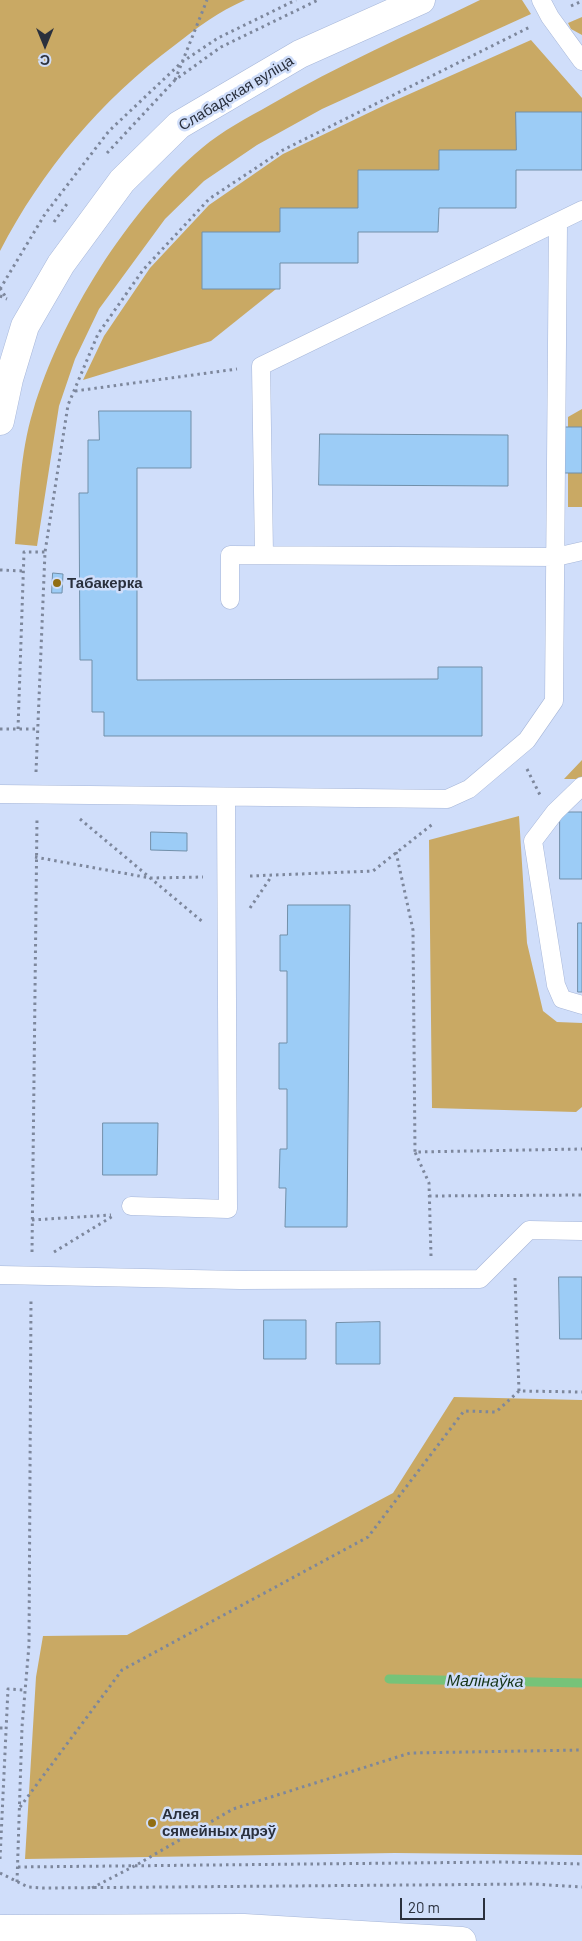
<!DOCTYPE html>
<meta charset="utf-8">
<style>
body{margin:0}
#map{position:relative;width:582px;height:1941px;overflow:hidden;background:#d0defa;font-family:Barlow,sans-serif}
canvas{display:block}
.north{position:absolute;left:20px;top:20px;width:50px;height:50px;-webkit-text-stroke:4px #d0defa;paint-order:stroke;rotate:180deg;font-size:14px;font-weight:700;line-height:20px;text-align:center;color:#2a303d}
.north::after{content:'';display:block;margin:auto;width:18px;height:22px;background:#2a303d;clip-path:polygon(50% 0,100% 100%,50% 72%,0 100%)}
.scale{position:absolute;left:400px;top:1898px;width:85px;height:22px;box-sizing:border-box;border:2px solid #2a303d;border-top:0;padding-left:6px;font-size:15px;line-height:18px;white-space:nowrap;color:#2a303d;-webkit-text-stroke:4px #d0defa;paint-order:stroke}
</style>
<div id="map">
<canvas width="582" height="1941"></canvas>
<div class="north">С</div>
<div class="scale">20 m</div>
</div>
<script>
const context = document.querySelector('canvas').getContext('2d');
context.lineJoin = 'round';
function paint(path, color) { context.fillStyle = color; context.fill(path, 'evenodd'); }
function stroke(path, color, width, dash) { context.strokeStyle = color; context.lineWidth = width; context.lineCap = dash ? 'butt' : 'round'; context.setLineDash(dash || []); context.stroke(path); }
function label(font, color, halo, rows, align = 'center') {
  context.font = font + ' Barlow,sans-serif'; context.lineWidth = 5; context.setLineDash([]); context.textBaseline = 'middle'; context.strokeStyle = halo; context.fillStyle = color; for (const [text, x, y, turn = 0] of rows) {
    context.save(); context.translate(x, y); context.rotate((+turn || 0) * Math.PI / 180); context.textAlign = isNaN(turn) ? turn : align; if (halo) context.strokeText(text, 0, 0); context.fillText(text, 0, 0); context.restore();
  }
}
paint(new Path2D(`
 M0,0H245C218,12 198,27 175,45C101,100 42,170 0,251Z
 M480,0H522L531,14L322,109L257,145L204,181L165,219L99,309L75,359L59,406L37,546L15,544C19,501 20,453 33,411C61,318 127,211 202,148C222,131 247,118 270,105C338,65 410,34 480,0Z
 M582,17V35L571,29L568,23Z
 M531,40L582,98V112H516V150H439V170H358V208H280V232H202V289H276L211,341L83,380L104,336L150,268L209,205L283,154L387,104Z
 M582,409V427H568V417Z
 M568,473H582V507H568Z
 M582,760V779H564Z
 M519,816L527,943L543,1011L557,1022L582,1023V1107L576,1112L432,1108L429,840Z
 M454,1397L582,1400V1855L395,1853L25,1859L36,1677L43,1636L127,1635L393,1493Z`), '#c9a964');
stroke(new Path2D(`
 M389,1679L582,1683`), '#76c379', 9);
const building = new Path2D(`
 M516,112H582V170H516V208H439L438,232H358V263H280V289H202V232H280V208H358V170H439V150H516Z
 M99,411H191V468H137V680L438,679V667H482V736H104V712H92V660H80L79,493H88V440H99Z
 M565,427H582V473H565Z
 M320,434L508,435V486L319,485Z
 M53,573L63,574L62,593H52Z
 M560,812H582V879H560Z
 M151,832L187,833V851L151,850Z
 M288,905H350L347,1227H285L286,1188H279L280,1149H287V1089H279V1043H287V971H280V935H287Z
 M578,923H582V992H578Z
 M103,1123H158L157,1175H103Z
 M559,1277H582V1339H560Z
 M264,1320H306V1359H264Z
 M380,1322V1364H336V1323Z`);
paint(building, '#9cccf6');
stroke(building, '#718fa9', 1);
const lane = new Path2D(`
 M541,0L550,17L582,61
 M264,554L261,366L582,210
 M230,600V555L556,557L582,551
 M582,786L555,812L533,841L556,985L562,999L582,1005
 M0,794L447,799L469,789L527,740L554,701L558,224
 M131,1206L228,1209L226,797
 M0,1275L240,1280L480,1279L529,1230L582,1231`);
const secondary = new Path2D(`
 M0,421L9,379L25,326L61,264L122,181L179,125L300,54L421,0
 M0,1929L244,1928L462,1941`);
stroke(lane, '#a6b6d8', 19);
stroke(secondary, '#a6b6d8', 29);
stroke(new Path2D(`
 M571,6L582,1
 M175,80L207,0
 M107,153L175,80L221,47L318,0
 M54,222L69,201
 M0,288L7,299
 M0,289L45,214L109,131L182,62L218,38L296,0
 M0,296L7,299
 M75,391L237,369
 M0,570L24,571
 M0,729H36
 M18,729L24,552H45
 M527,769L540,795
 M36,772L45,552L68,405L98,334L143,270L209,199L283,150L530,27
 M80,819L204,923
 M396,852L413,930L415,1152
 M35,857L150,878L203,877
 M250,876L373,871L434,823
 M250,908L271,877
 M429,1196L582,1195
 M32,1220L111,1215
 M32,1252L37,818
 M54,1252L113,1216
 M431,1256L429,1183L415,1152L582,1149
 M515,1278L519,1391L582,1392
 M0,1728H6
 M20,1807L122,1670L368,1537L464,1411L496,1412L519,1391
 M0,1859L8,1689L24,1690
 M18,1867L503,1862L582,1864
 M0,1873L28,1887L44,1888L533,1884L582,1887
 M17,1882L22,1727L29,1645L31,1298
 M92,1888L138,1864L233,1809L410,1753L582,1750`), '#7d879c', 3, [2.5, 4]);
stroke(lane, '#fff', 18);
stroke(secondary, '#fff', 28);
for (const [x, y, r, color] of [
 [57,583,5,"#916e14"],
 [152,1823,5,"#916e14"]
]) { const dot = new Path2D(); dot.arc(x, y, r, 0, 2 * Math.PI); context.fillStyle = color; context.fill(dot); stroke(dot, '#d0defa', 2); }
label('15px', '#2a303d', '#d0defa', [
 ["Слабадская вуліца",236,93,-31]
]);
label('bold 15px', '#2a303d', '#d0defa', [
 ["Табакерка",67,583],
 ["Алея",162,1814],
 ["сямейных дрэў",162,1831]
], 'left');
label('italic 16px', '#143416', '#d0defa', [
 ["Малінаўка",485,1681,1]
]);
</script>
